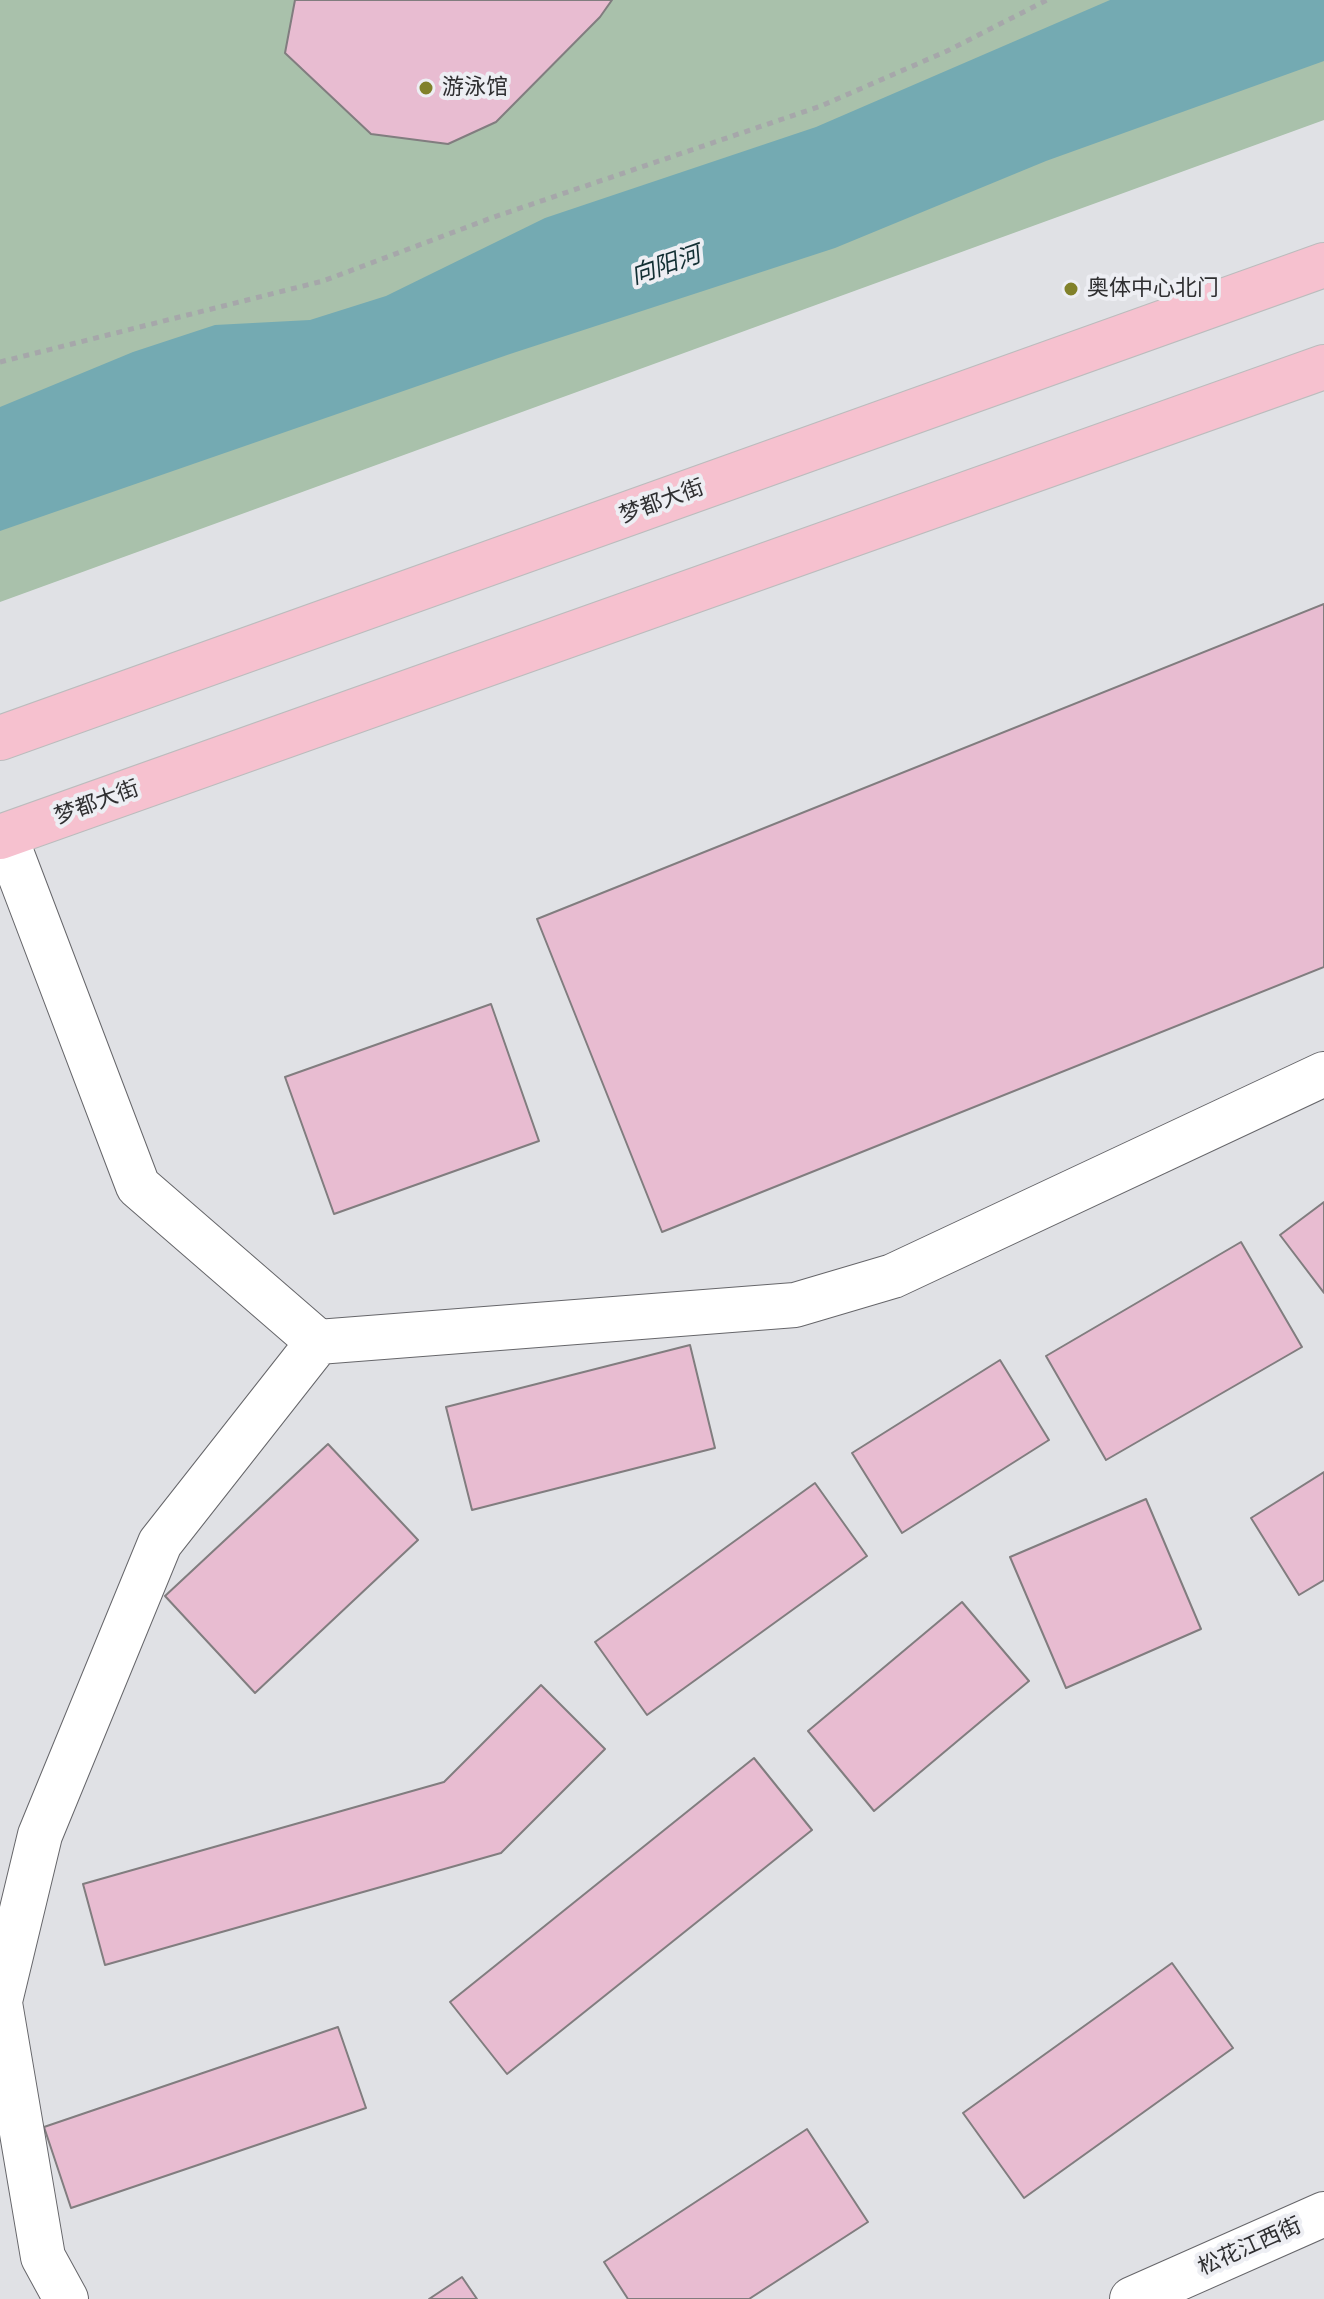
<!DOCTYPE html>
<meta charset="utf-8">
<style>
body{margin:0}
canvas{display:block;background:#e0e1e5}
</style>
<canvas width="1324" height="2299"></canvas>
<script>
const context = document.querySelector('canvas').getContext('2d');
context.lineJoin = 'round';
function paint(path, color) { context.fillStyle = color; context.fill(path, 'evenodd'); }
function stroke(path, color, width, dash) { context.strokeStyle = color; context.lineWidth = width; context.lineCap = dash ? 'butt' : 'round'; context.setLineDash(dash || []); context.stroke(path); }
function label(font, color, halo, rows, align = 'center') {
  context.font = font + ' "Fira Sans","Noto Sans SC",sans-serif'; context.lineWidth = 8; context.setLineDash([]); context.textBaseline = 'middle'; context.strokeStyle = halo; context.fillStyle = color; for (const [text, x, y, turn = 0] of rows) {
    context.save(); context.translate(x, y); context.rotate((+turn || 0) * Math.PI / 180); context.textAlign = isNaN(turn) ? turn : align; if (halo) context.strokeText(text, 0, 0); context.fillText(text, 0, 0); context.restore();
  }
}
paint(new Path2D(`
 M0,0H1324V120L0,602Z`), '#a9c1ab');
paint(new Path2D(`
 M1110,0H1324V61L1046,161L835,248L510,354L0,531V407L133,352L215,325L310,320L386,296L545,218L816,127Z`), '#74aab2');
const building = new Path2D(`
 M295,0H612L600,17L496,122L448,144L371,134L285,53Z
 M1324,604V967L662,1232L537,919Z
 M491,1004L539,1141L334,1214L285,1077Z
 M1324,1202V1293L1280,1235Z
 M1241,1242L1302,1347L1106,1460L1046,1356Z
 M690,1345L715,1448L472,1510L446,1407Z
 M1000,1360L1049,1440L902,1533L852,1453Z
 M328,1444L418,1540L255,1693L165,1596Z
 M1324,1472V1580L1299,1595L1251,1518Z
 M815,1483L867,1556L647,1715L595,1642Z
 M1146,1499L1201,1629L1066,1688L1010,1557Z
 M962,1602L1029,1681L874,1811L808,1731Z
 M541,1685L605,1749L501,1853L105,1965L83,1884L444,1782Z
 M754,1758L812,1830L507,2074L450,2002Z
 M1172,1963L1233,2048L1024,2198L963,2113Z
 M338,2027L366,2108L71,2208L44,2127Z
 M807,2129L868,2222L749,2299H628L604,2262Z
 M462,2277L477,2299H429Z`);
paint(building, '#e8bcd1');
stroke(building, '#817d7f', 2);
const minor = new Path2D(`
 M5,836L138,1186L318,1342L795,1305L893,1276L1324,1074
 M0,2001L40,1835L160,1543L318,1342
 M0,2003L43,2257L66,2299
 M1132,2299L1324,2214`);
const major = new Path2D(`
 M0,738L1324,265
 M0,837L1324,367`);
stroke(minor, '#66666a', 46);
stroke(major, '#bcbcbd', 46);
stroke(new Path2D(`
 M0,362L323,281L494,217L821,106L947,51L1047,0`), '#a6a7aa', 5, [6, 6]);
stroke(minor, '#fff', 44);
stroke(major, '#f6c1cf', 44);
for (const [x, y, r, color] of [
 [426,88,8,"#81812a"],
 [1071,289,8,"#81812a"]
]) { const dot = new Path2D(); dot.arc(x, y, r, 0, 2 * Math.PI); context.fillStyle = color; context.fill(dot); stroke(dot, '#edeef3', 3); }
label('22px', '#2f2f31', '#edeef3', [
 ["游泳馆",442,88],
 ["奥体中心北门",1087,289]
], 'left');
label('22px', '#2f2f31', '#edeef3', [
 ["梦都大街",662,502,-20],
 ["梦都大街",97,803,-20],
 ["松花江西街",1250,2247,-24]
]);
label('italic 24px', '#122f33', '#edeef3', [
 ["向阳河",666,266,-19]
]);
</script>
